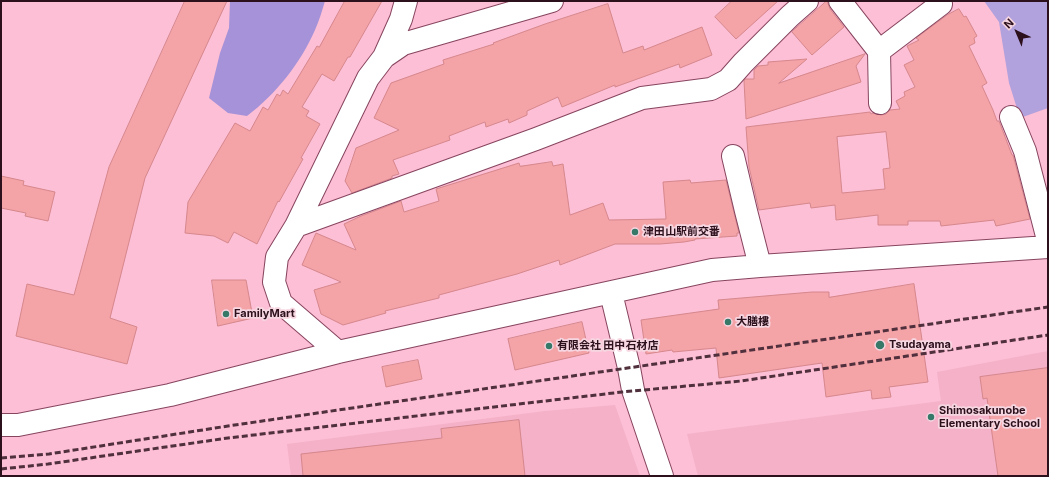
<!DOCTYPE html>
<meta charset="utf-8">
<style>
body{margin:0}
#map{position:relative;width:1049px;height:477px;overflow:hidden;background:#fdbfd5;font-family:Inter,sans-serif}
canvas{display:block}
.frame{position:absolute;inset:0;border:2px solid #2c111c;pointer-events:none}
.north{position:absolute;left:997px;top:12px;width:40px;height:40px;-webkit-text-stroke:3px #f6d6e1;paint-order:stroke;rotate:316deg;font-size:11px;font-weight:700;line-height:16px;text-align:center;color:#2c111c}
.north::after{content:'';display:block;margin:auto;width:14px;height:18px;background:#2c111c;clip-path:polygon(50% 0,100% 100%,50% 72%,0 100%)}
</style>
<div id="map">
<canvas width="1049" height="477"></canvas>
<div class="frame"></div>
<div class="north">N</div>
</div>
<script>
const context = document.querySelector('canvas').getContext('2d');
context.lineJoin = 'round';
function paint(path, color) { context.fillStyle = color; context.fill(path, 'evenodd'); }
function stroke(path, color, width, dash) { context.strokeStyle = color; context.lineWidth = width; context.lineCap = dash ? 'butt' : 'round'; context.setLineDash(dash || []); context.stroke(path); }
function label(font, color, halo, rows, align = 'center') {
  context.font = font + ' Inter,"Noto Sans JP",sans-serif'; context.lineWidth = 3.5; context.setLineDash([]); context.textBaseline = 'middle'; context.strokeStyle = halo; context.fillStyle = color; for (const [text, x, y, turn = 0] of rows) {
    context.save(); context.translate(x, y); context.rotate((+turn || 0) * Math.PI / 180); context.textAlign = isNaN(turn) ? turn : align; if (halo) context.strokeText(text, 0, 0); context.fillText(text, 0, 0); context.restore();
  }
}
paint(new Path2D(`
 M1048,351V476H698L687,434L941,401L937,372Z
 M615,405L640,476H291L287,444L545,411Z`), '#f4b1c8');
paint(new Path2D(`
 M984,1H1048V108L1020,118L1009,83L999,22Z`), '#b1a1dd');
paint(new Path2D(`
 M230,1H325C322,11 319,21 315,30C300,64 276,94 247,116L228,113L209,98L220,53L229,28Z`), '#a592d8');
const building = new Path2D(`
 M185,1H227L145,178L110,318L137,327L127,364L16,336L27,284L74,295L109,167Z
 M345,1H382L350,57H348L334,81L322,74L302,107L309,111L306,116L320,124L301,158L303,159L279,202L278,201L257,244L234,232L228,243L214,236L185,233L188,202L235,123L250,131L263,107L268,110L277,94L280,96L283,90L288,94L317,46L319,47Z
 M732,1H778L736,39L715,17Z
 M827,1L830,9L844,27L812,55L792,32Z
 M608,4L623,53L643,46L644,50L702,27L712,55L680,68L679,64L615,87V85L562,107L558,97L527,111V115L509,123L508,119L486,127L485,122L449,136L450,140L393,160L399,174L392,176V178L352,193L345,181L356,148L399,130L374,118L391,83L444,64L443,60L494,44L493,43L545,24Z
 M959,9L964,17L966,16L977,36L974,38L975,43L969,46L987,83L982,86L993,110L997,121H999L1012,155H1013L1030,219L996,226L994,220L941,226L940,221H908V225H878V215L836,220L835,205L811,208L810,203L759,210L749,167L746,127L870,112L871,114L873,113L881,115L886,114L890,110L900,109L896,101L905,96L904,92L915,87L904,65L914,60L907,46L919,40L916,38L947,15ZM886,132L890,168L883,169L885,189L842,193L837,137Z
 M865,54L856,66L861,82L746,119L744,81L745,79H754V70L758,66L768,65V62L807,59L779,83Z
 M552,162L553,166L563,164L570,215L603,203L609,220L666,219L663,182L690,180L691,183L726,180L739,233H737V236L695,239V240L684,242L660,244H615L560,265L559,260L517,274L439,295V298L385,311L386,313L343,325L321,314L314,290L341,282L302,265L316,233L356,250L344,224L361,216L401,201L404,212L439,201L436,189L519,163L520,166Z
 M1,176L24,181L23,185L55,192L48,221L25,216L26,213L1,208Z
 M212,280H246L253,318L218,326Z
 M914,284L928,382L889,387L891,397L872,399L871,390L826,397L822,363L719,378L716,348L673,352L672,350L646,354L641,320L719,309L718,300L812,292H829V297Z
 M582,322L589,353L515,370L508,339Z
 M418,360L422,379L386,387L382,367Z
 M1048,368V476H998L987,398L983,399L980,377Z
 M519,420L525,476H303L301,454L442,438L441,429Z`);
paint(building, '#f4a3a7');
stroke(building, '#d5878c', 1);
const minor = new Path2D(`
 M840,1L879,51L880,103
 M879,51L941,4
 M384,57L401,19L406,1
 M1011,117L1025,151L1048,240
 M733,156L746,211L760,266
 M296,226L536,139L642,98L711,89L728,80L743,63L790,16L807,1
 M611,293L629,368L633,390L662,476
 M338,352L281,303L274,282L277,257L296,226L368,78L384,57L403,44L552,1
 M1,425H18L170,395L338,352L712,270L760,266L1048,247`);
stroke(minor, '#87445f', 24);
stroke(minor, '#fff', 22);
stroke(new Path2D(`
 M1,458L49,454L228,426L1048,307
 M1,469L48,464L228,438L622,392L741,381L1048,335`), '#51303d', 3, [6, 3]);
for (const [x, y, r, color] of [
 [635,232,4,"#377969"],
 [226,314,4,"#377969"],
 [728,322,4,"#377969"],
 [880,345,5,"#377969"],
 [549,346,4,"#377969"],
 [931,417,4,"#377969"]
]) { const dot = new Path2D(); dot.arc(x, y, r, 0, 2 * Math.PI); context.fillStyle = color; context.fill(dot); stroke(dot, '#f6d6e1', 1.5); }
label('bold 11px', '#2c111c', '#f6d6e1', [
 ["津田山駅前交番",643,232],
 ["FamilyMart",234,314],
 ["大膳樓",736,322],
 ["Tsudayama",889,345],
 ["有限会社 田中石材店",557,346],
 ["Shimosakunobe",939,411],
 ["Elementary School",939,424]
], 'left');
</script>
